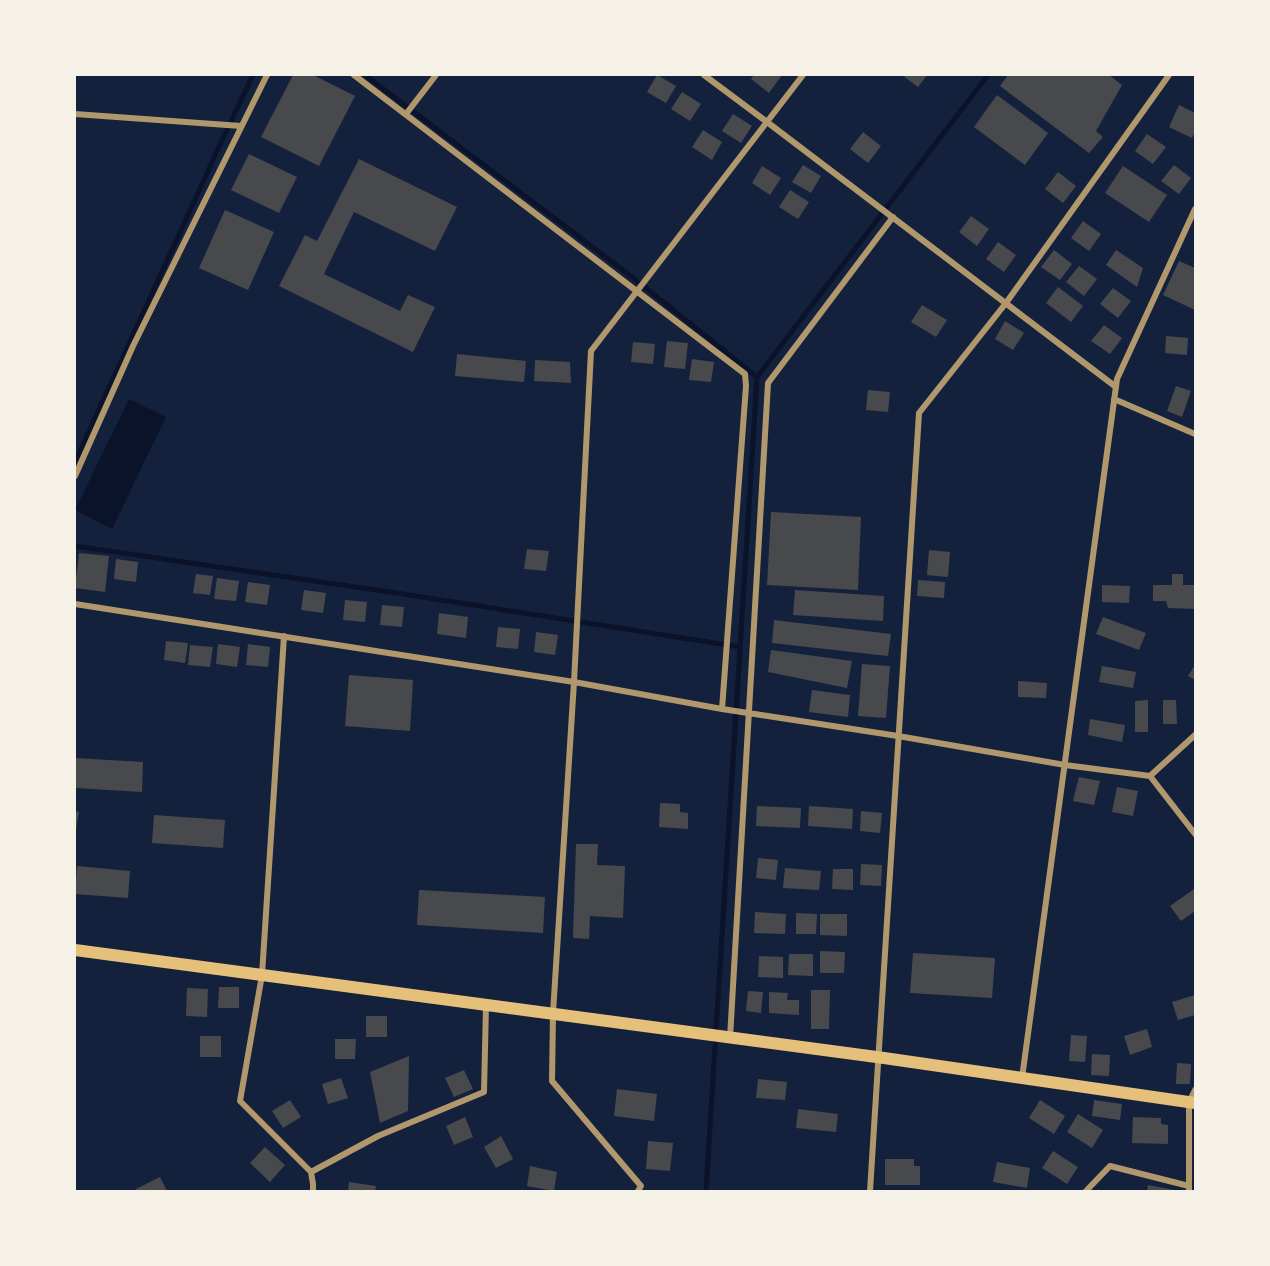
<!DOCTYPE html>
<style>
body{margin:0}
#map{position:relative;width:1270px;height:1266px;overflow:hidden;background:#14213d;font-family:"Archivo Narrow",sans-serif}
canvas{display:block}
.frame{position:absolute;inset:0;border:76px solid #f6f1e7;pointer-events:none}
</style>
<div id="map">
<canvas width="1270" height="1266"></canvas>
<div class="frame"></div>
</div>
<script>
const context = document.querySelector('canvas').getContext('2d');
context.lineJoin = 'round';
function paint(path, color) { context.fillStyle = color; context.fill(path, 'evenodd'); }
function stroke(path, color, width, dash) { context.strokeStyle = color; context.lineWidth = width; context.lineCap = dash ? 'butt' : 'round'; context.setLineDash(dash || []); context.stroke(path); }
paint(new Path2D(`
 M129,399L166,417L112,529L75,510Z`), '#0b132b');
stroke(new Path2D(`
 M365,75L636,280L757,377
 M75,462L224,136L253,75
 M75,546L403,594L740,647
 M706,1191L757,377L988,75`), '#0b132b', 5);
paint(new Path2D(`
 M293,75H313L355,96L319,166L261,137Z
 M657,75L676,86L666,103L647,92Z
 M754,75H782L769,93L751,79Z
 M902,75H927L918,87Z
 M1008,75H1109L1122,85L1096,131L1103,137L1089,153L1000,86Z
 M682,92L701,104L690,121L671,109Z
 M997,95L1048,133L1025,165L974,127Z
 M1179,105L1195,113V131L1192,138L1169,127Z
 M733,114L752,126L741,143L722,131Z
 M703,130L722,142L712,160L692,147Z
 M863,132L881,146L868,163L850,149Z
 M1147,134L1166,147L1153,164L1135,151Z
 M249,154L297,177L279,213L231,190Z
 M359,159L457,207L435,251L354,212L324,274L400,311L408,295L435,307L413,352L279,286L305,235L317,241Z
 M803,165L821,176L811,193L792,182Z
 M1174,165L1191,178L1179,194L1161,181Z
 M762,166L781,178L770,195L752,183Z
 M1123,166L1167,195L1149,222L1105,193Z
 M1058,172L1076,186L1063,203L1045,189Z
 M790,190L809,202L798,219L779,207Z
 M225,210L274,232L248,290L199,268Z
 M971,216L989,229L977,246L959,232Z
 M1083,221L1101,234L1089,251L1071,238Z
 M998,242L1016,255L1004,272L986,259Z
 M1054,250L1072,264L1060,280L1041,267Z
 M1116,250L1143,268L1137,287L1106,265Z
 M1179,261L1195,268V310L1163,295Z
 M1079,266L1097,279L1084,296L1066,282Z
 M1058,287L1083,306L1071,322L1046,303Z
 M1113,288L1131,301L1118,318L1100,304Z
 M922,305L947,320L936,337L911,322Z
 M1005,321L1024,333L1013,350L995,339Z
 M1104,325L1122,338L1110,354L1091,341Z
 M1166,336L1188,338L1187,355L1165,353Z
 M667,341L688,343L685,369L664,367Z
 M633,342L655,344L653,364L631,362Z
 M457,354L526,361L524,382L455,376Z
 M692,359L714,362L711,382L689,380Z
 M535,360L570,362L571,383L534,381Z
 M1176,386L1191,391L1182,417L1167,411Z
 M868,390L890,392L888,412L866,410Z
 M771,512L861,517L858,590L767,585Z
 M527,549L549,551L546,571L524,569Z
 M929,550L950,552L948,577L927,575Z
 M79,553L109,556L105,592L75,588Z
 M116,559L138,562L136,582L114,579Z
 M196,574L213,576L210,595L193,593Z
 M1172,574H1183V585H1195V609L1168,608L1166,601H1153V585H1172Z
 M217,578L239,581L236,601L214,599Z
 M918,580L945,582L944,598L917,596Z
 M248,582L270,585L267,605L245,602Z
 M1102,585L1130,586L1129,603L1102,602Z
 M304,590L326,593L323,613L301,610Z
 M795,590L884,596L883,621L793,615Z
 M345,600L367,602L365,622L343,620Z
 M382,605L404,607L402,627L380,625Z
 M439,613L468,617L466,638L437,634Z
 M1103,617L1146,633L1139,650L1096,634Z
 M774,620L891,634L888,656L772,643Z
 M498,627L520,629L518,649L496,647Z
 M536,632L558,635L555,655L534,652Z
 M166,641L188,643L185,663L164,660Z
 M218,644L240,647L237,667L216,664Z
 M248,644L270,647L268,667L246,665Z
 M190,645L213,647L210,667L188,665Z
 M771,650L852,661L847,688L768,672Z
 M862,664L890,666L886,718L858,716Z
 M1195,665V680L1188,676Z
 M1102,666L1136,672L1133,688L1099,682Z
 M349,675L413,680L410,731L345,726Z
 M1018,681L1047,683L1046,698L1018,697Z
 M812,690L850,695L848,717L809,712Z
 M1148,700V732H1135V701Z
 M1163,700H1176L1177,724H1163Z
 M1090,719L1125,725L1122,742L1088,735Z
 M75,758L143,762L142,792L75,788Z
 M1079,777L1100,781L1094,805L1073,801Z
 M1117,787L1138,791L1133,816L1112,812Z
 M660,803L680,804V812L688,813V829L659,827Z
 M757,806L801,808L800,828L756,826Z
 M809,806L853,809L852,829L808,826Z
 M75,811L79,812L76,829H75Z
 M861,811L882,813L880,833L860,831Z
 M154,815L225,820L223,848L152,843Z
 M576,844H598L597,865L625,866L623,918L590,916L589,939L573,938Z
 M758,858L778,860L776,880L756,878Z
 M861,864L882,865L881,886L860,885Z
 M77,866L130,871L128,898L75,894Z
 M785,868L821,871L819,890L783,888Z
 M833,869H853V890L832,889Z
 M1194,889L1195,911L1181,921L1170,906Z
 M419,890L545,897L543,933L417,925Z
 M755,912L786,914L785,934L754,933Z
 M796,913L817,914L816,934H796Z
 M820,914H847V936L820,935Z
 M820,951L845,952L844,973H820Z
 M913,953L995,958L992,998L910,993Z
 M789,954H813V976L788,975Z
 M759,956L783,957V978L758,977Z
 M219,987H239V1008H218Z
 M187,988L208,989L207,1017L186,1016Z
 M811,990H830L829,1029H811Z
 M748,991L763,992L761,1013L746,1011Z
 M769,992L788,993L787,1000H799V1015L769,1013Z
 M1195,995V1015L1178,1020L1172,1002Z
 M366,1016H387V1037H366Z
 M1147,1029L1152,1047L1130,1055L1124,1036Z
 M1071,1035L1087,1036L1085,1062L1069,1061Z
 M200,1036H221V1057H200Z
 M335,1039H356L355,1059H335Z
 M1092,1054L1110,1055L1109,1076L1091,1075Z
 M409,1056L408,1111L380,1123L370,1072Z
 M1177,1063L1191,1064L1190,1084H1176Z
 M464,1070L473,1089L454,1097L445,1078Z
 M341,1078L348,1098L328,1104L322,1084Z
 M758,1079L787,1082L785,1100L756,1098Z
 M617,1089L657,1094L654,1121L614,1116Z
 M290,1100L301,1117L283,1128L272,1111Z
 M1040,1100L1065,1116L1054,1134L1029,1118Z
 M1094,1100L1122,1104L1120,1120L1092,1116Z
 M798,1109L838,1114L836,1132L796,1128Z
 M1078,1114L1103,1130L1092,1148L1067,1132Z
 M465,1117L473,1137L454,1145L446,1126Z
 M1133,1117L1161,1118V1124L1168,1125V1144L1132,1143Z
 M501,1136L513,1159L496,1168L484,1147Z
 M648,1141L673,1143L670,1171L646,1169Z
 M265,1147L285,1165L270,1182L250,1163Z
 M1053,1151L1078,1167L1067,1184L1042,1168Z
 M885,1159H914V1166H920V1185H885Z
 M997,1162L1030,1168L1027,1188L993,1182Z
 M530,1166L557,1172L554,1191L527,1186Z
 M160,1177L167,1191H137L136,1189Z
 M349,1182L376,1186L375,1191H348Z
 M1148,1185L1174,1190V1191H1147Z`), '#48494c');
stroke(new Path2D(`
 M354,75L745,374L746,386L722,709
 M704,75L767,122L1116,387
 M75,114L241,126
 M406,114L436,75
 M1114,399L1195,434
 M75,476L133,346L267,75
 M75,604L574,682L722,709L898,736L1065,765L1150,776L1195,735
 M284,636L262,975L240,1101L311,1172L313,1184V1191
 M1150,776L1195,834
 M730,1038L768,383L893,217
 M1022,1078L1117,379L1195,209
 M311,1172L378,1136L484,1092L486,1005
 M638,1191L641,1186L552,1081L553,1013L574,682L591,351L803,75
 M870,1191L919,413L1006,303L1169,75
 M1086,1191L1110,1166L1189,1186
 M1189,1191V1102L1195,1090`), '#b1986c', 6);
stroke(new Path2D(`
 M75,950L884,1058L1195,1103`), '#e5c07b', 12);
</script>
